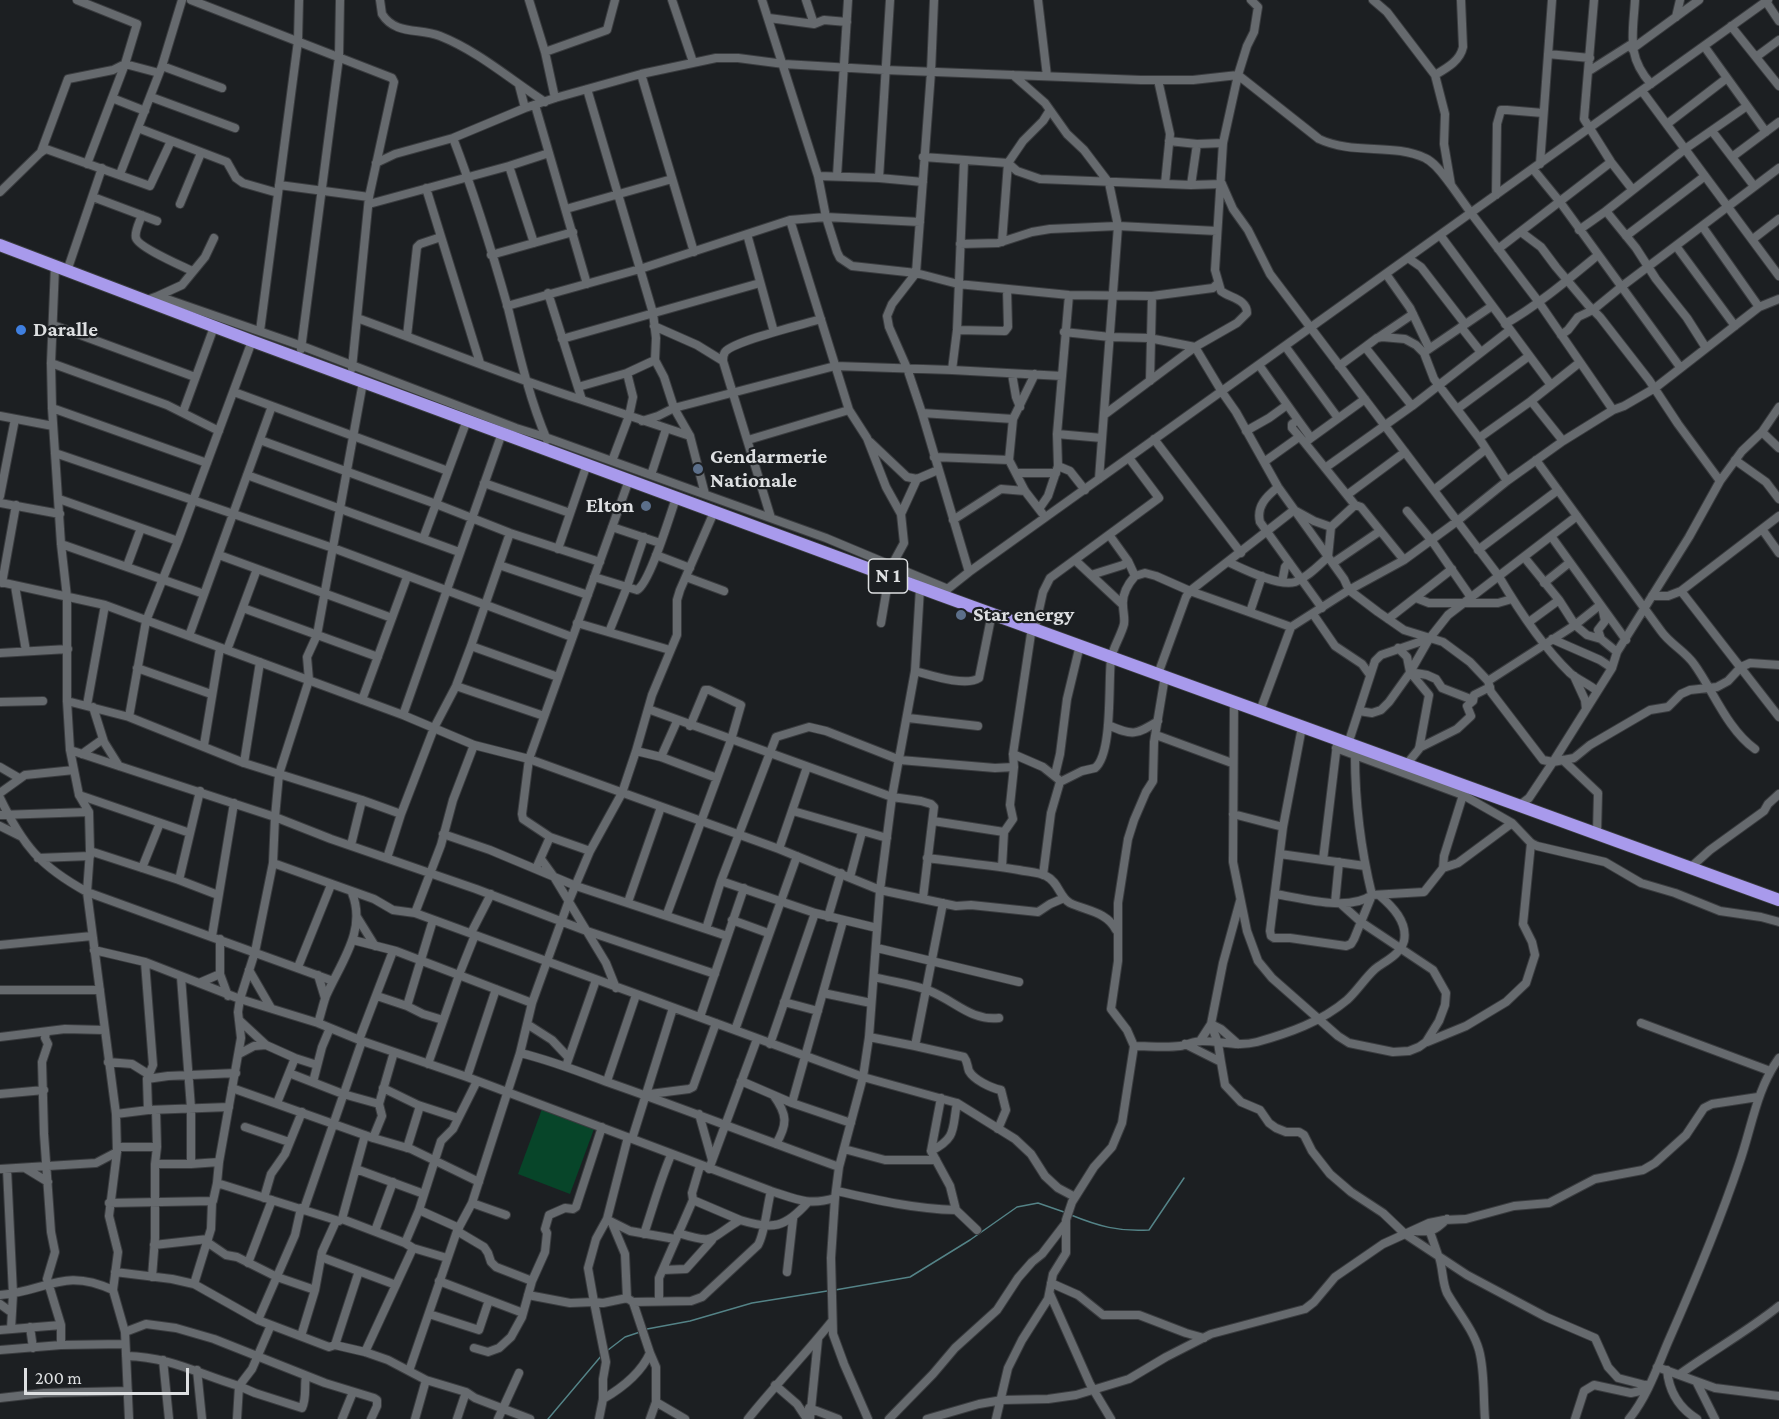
<!DOCTYPE html>
<style>
body{margin:0}
#map{position:relative;width:1779px;height:1419px;overflow:hidden;background:#1c1f22;font-family:"Crimson Pro",serif}
canvas{display:block}
.scale{position:absolute;left:24px;top:1368px;width:165px;height:27px;box-sizing:border-box;border:3px solid #dddfe1;border-top:0;padding-left:8px;font-size:18px;line-height:21px;white-space:nowrap;color:#dddfe1;-webkit-text-stroke:4px #1c1f22;paint-order:stroke}
</style>
<div id="map">
<canvas width="1779" height="1419"></canvas>
<div class="scale">200 m</div>
</div>
<script>
const context = document.querySelector('canvas').getContext('2d');
context.lineJoin = 'round';
function paint(path, color) { context.fillStyle = color; context.fill(path, 'evenodd'); }
function stroke(path, color, width, dash) { context.strokeStyle = color; context.lineWidth = width; context.lineCap = dash ? 'butt' : 'round'; context.setLineDash(dash || []); context.stroke(path); }
function label(font, color, halo, rows, align = 'center') {
  context.font = font + ' "Crimson Pro",serif'; context.lineWidth = 4.5; context.setLineDash([]); context.textBaseline = 'middle'; context.strokeStyle = halo; context.fillStyle = color; for (const [text, x, y, turn = 0] of rows) {
    context.save(); context.translate(x, y); context.rotate((+turn || 0) * Math.PI / 180); context.textAlign = isNaN(turn) ? turn : align; if (halo) context.strokeText(text, 0, 0); context.fillText(text, 0, 0); context.restore();
  }
}
paint(new Path2D(`
 M542,1109L594,1129L570,1194L518,1174Z`), '#074529');
stroke(new Path2D(`
 M1071,1215C1098,1226 1119,1232 1149,1230L1184,1178
 M835,1290L910,1277L970,1240L1017,1207L1038,1203L1064,1212
 M647,1329L690,1321L752,1303L827,1291
 M608,1350L625,1337L640,1332
 M548,1419L602,1355`), '#548387', 1.5);
const minor = new Path2D(`
 M77,0L137,24L125,64L87,164
 M191,0L392,78L394,82L369,197L352,368
 M380,0L382,14C395,35 419,28 440,36C478,51 511,80 545,102
 M529,0L545,52L555,98
 M672,0L693,62
 M762,0L818,176L826,217L837,252L840,258L852,266L916,273L958,284L1069,295L1152,296L1213,288L1218,283
 M806,0L814,24
 M934,0L931,72L916,273L892,304L887,316L889,327L907,368L922,413L969,572
 M1038,0L1047,76
 M1373,0L1387,12L1435,75
 M1461,0L1463,47C1460,61 1447,68 1435,75L1445,114L1444,144L1451,185L1471,213L1538,301L1613,410
 M1594,0L1584,119L1611,162L1632,189
 M1635,0C1633,35 1626,56 1651,84
 M1765,0L1779,21
 M1676,17L1680,0
 M769,18L814,24L824,20L847,22
 M1731,26L1779,86
 M1704,46L1766,132
 M1632,49L1699,0
 M545,52L607,30L615,0
 M1548,54L1590,58
 M1756,57L1779,40
 M162,66L222,88
 M1589,71L1633,43
 M641,74L694,252
 M1013,75L1045,103L1067,134L1084,150L1109,183L1118,226L1099,479
 M1158,80L1170,134L1165,184
 M519,85L525,108
 M1642,91L1779,276
 M151,97L235,128
 M112,98L145,111
 M535,105L587,284
 M1667,124L1727,78
 M138,128L227,162L236,178L243,183L278,193
 M1712,131L1754,186
 M453,138C474,193 492,251 508,308C519,353 529,398 547,440
 M1169,141L1197,144L1191,185
 M1197,144L1223,143
 M41,152L68,79L113,70L125,64L159,73
 M923,157L1008,163L1017,171L1040,179L1191,185L1222,184
 M1732,157L1779,122
 M376,163L395,154L453,138L525,108L555,98L641,74L716,58H738L784,64L885,70L1141,80H1193L1238,75L1319,139C1353,155 1394,143 1425,158C1436,163 1444,176 1451,185
 M1540,164L1552,0
 M509,166L534,243
 M1533,169L1560,202L1680,367
 M120,174L162,66L182,0
 M818,176L879,178L923,182
 M837,176L848,0
 M879,178L890,0
 M1222,184L1233,209L1248,230L1270,274L1498,575C1518,609 1542,646 1570,673C1578,680 1589,684 1597,691
 M279,185L369,197
 M426,188L480,363
 M0,192L41,152L46,149L150,186L171,141
 M1496,195L1497,124L1501,110H1507L1543,113
 M93,197L157,221
 M180,204L201,153
 M369,204L509,166L549,153
 M566,209L672,179
 M1606,211L1636,248L1656,279L1687,318L1706,348
 M142,215C140,221 134,232 136,238C138,247 182,266 192,271
 M790,220L849,410L867,438L886,487L901,514L904,543L892,565
 M1702,226L1759,307
 M1579,230L1606,211L1685,149L1747,106
 M1521,232L1541,247L1556,267L1588,305L1600,317L1649,380L1678,424L1720,481
 M747,234L774,332
 M1440,235L1551,385
 M1626,236L1705,176
 M1753,239L1779,219
 M1002,242L1008,163L1023,141L1043,121L1050,110
 M960,244L998,243L1032,232L1050,229L1118,226L1217,231
 M1676,246L1735,326
 M1498,249L1611,162
 M491,255L573,232
 M1408,258L1421,267L1465,324
 M55,266L51,363L52,408L61,544L67,597V701L70,750L79,795L89,812L90,851L87,892L116,1114L117,1152L109,1216L118,1252L113,1290L125,1332L129,1419
 M67,271L102,168
 M1386,274L1410,308L1429,348
 M548,293L582,400L690,436
 M158,296L182,285L205,257L214,238
 M147,300L158,296L302,346L516,428L545,437L826,538L948,589
 M507,306L640,269L790,220L826,217L920,222
 M357,318C432,345 506,376 582,400
 M1505,324C1537,306 1570,278 1598,255
 M53,325L195,377
 M654,326L697,345L723,361
 M1461,327L1480,351
 M957,330L1005,331L1008,327L1007,289
 M260,331L298,41L299,0
 M1064,332L1110,337L1149,338L1195,347L1222,392L1236,412L1278,487L1344,579L1349,590L1378,612L1404,630L1443,642L1470,662L1488,681L1491,692L1543,760L1553,762L1612,668L1617,652L1689,537L1720,481L1742,451L1762,432L1779,407
 M1561,335L1568,330L1578,317L1593,310L1621,287L1779,168
 M407,336L417,247L420,244L441,237
 M1379,337L1413,314
 M562,339L760,283
 M1285,346L1338,418
 M1365,347L1377,338L1382,337L1405,339L1416,345L1424,353L1434,379L1479,438L1507,481
 M301,349L339,57L340,0
 M1426,351L1492,306
 M655,360L664,377L674,408L690,436L705,494
 M51,363L167,405L219,431
 M1259,365L1298,420
 M952,370L1062,376
 M1012,374L1016,397L1020,407
 M1035,374L1013,419L1009,460L1025,491L1042,513
 M1150,381L1152,296
 M578,387L627,373L655,360L656,338L653,313L587,89
 M234,392L448,471
 M1531,401L1563,441
 M1412,406L1510,330
 M52,408L207,463
 M1457,409L1529,356
 M183,412L214,327
 M922,413L1013,419
 M1104,415L1195,347L1237,323L1247,313C1247,299 1230,298 1221,291L1215,270L1223,143L1238,75L1247,46L1254,32L1258,7L1251,0
 M0,416L53,426
 M1298,420L1311,438L1305,443L1292,428V424Z
 M642,421L658,416L674,408L835,366L952,370L957,330L964,161
 M1246,431L1269,418L1287,405
 M1762,432L1779,448
 M1057,434L1102,438
 M1311,438L1365,399
 M1479,438L1531,401L1579,363
 M1154,439L1241,553
 M260,440L436,504L510,533L600,562
 M748,440L849,410
 M870,442L907,477L917,479L938,470
 M1305,443L1355,505L1361,507L1404,560
 M55,453L333,548L572,637
 M934,457L1009,460
 M1536,460C1578,517 1620,574 1661,631C1670,644 1685,651 1694,664C1713,690 1727,729 1755,749
 M1735,460L1766,482L1779,499
 M612,461L629,416L633,397L627,373
 M1264,462L1299,437
 M1058,466L1070,471L1085,490
 M1325,468L1412,406L1365,347L1339,366
 M1016,473H1056
 M247,475L459,552
 M651,475L666,429
 M484,483L570,513
 M1278,487C1267,496 1256,506 1260,522L1322,608
 M1434,490L1486,449
 M1347,495L1405,452
 M0,496L15,419
 M59,499L178,541
 M0,503L60,514
 M1039,509L1048,496L1058,466L1057,434L1069,295
 M1407,511L1432,541L1470,596
 M901,514L917,479
 M771,518L723,361C723,358 723,355 725,352C733,341 805,324 821,319
 M953,520L1001,489L1025,491
 M612,527L660,543
 M1762,529L1779,553
 M1110,536L1128,561L1135,576L1145,573L1156,576L1190,591L1291,627
 M1551,536L1626,640
 M423,539L467,420
 M61,544L204,594
 M558,549L587,464
 M1478,550L1558,490
 M219,555L392,618
 M656,555L690,568
 M1524,557L1559,600L1575,625L1587,635L1601,639L1598,630L1605,621L1602,607
 M1076,561L1122,604
 M1228,562C1243,569 1279,587 1295,582C1308,577 1318,566 1328,557L1331,527L1355,505
 M1333,563L1380,531
 M499,565L588,595
 M127,566L141,528
 M1091,575L1123,565L1128,561
 M594,577L637,590C650,583 670,515 676,498
 M686,577L724,591
 M0,582L105,605L403,715L474,745L529,759L779,849L880,890L956,906L971,905L1038,912L1050,904L1064,898
 M1282,582L1285,567L1289,562
 M2,583L16,505
 M1544,583L1569,563
 M15,586L26,651
 M1681,591L1779,717
 M940,595L969,572L1768,0
 M1652,596H1668L1681,591L1779,516
 M1416,598L1429,603H1498L1512,599
 M243,608L378,657
 M1250,612L1262,576
 M1313,614L1335,646L1362,664L1370,675
 M1388,619L1452,569
 M1529,622L1559,600
 M577,623L670,650
 M881,623L889,576
 M1035,628L1043,592L1050,578L1159,498L1129,458
 M609,632L627,587L644,537
 M189,636L272,406
 M1552,639L1600,660L1612,668
 M1601,639L1617,652
 M471,646L558,677
 M1398,648L1407,657L1410,672L1429,695L1419,749L1406,765
 M227,650L257,569
 M0,653L68,649
 M137,668L211,694
 M915,671C930,675 966,687 979,678L992,613
 M1410,672L1427,675L1436,679L1442,688L1473,700
 M1158,674L1186,597L1190,591L1294,510L1314,521L1331,527
 M1574,676L1585,700L1586,709
 M1488,681L1575,625L1600,605
 M456,686L544,716
 M362,700L407,577
 M67,701L129,717L244,763L362,800L401,814
 M0,702L43,701
 M1234,702L1233,862L1247,931L1258,961L1272,978L1338,1036L1349,1043L1393,1052L1409,1051L1419,1047L1426,1042L1439,1021L1445,1005L1446,993L1433,970L1361,922L1341,904
 M87,705L105,605
 M93,707L104,742L119,766
 M648,709L892,797L921,801L931,804L934,807L923,898
 M1260,711L1291,627L1349,590L1404,560L1456,522L1507,481L1563,441L1613,410L1624,406L1655,388L1759,307L1779,299
 M1359,711L1372,713L1381,710L1389,702L1409,674L1429,639L1448,615L1577,516
 M403,715L502,433
 M129,717L146,621L178,541L252,341
 M908,718L978,726
 M1108,725C1133,736 1136,735 1158,721
 M1302,727L1283,827L1270,931L1271,936L1274,938H1290L1346,946L1351,944L1354,939L1372,895L1424,892L1443,868L1444,856L1463,795
 M1156,735L1232,763
 M1348,744L1375,661L1381,655L1428,639
 M204,745L220,648
 M1336,748L1463,795L1512,823L1531,843L1537,846L1605,862L1641,883L1675,893L1720,911L1761,917L1779,922
 M1419,748L1457,729L1471,716L1467,706L1473,701L1474,695L1490,687
 M70,750L275,817L331,839L476,889L584,930L715,974
 M636,751L652,695L677,635V600L680,590L714,512
 M82,754L103,739
 M1013,754L1043,767L1058,779
 M661,757L677,721
 M1563,760L1598,793L1597,833
 M244,763L260,662
 M0,767L19,778
 M1055,775L1060,754L1067,699L1080,645
 M0,793L25,775L74,770
 M79,795L190,833
 M0,798C23,846 40,866 87,892L333,981
 M1520,805L1529,798L1553,762L1574,758L1590,745L1650,710L1668,707L1681,694L1690,690L1717,687L1728,681L1741,667L1750,663L1779,665
 M793,811L887,838
 M1233,814L1283,827
 M0,815L89,812
 M933,821L1004,832L1013,819L1010,805L1014,767L1013,754L1032,627
 M0,826L20,836
 M443,834L490,850L576,886L727,936
 M351,845L362,800
 M779,849L807,767
 M90,851L179,880L218,895
 M590,851L550,837L523,819L522,814L529,759L629,480
 M1280,854L1365,866
 M38,858L90,856
 M387,858L401,814L434,728L456,686L471,646L510,533
 M927,858C958,862 988,865 1019,870C1028,872 1038,872 1046,876C1059,882 1059,897 1070,903C1087,911 1107,912 1116,930
 M541,859L554,877L606,963L616,988
 M1323,860L1337,744
 M273,863L374,899L393,910L415,913L863,1077L957,1103L1015,1139L1031,1154L1045,1176L1058,1188L1075,1197
 M538,864L550,837
 M1002,867L1004,832
 M1691,867L1710,850L1764,811L1768,804L1779,794
 M142,868L160,823
 M1443,868L1458,863L1512,823
 M1043,875L1051,813L1060,782L1082,771L1095,768C1113,754 1108,682 1111,659C1113,647 1121,636 1124,624C1125,617 1123,612 1123,605C1122,594 1128,584 1135,576
 M850,877L862,832
 M179,880L200,791
 M1275,894C1301,898 1349,912 1372,895C1361,850 1355,801 1355,755
 M628,902L661,807
 M1335,903L1339,862
 M415,913L441,845L453,800L474,745
 M667,914L731,740L741,705L709,690H705L690,726
 M357,917L375,946
 M828,917L841,873
 M433,920L407,1006L423,1014L443,1020
 M732,920L768,933
 M877,928L815,913L721,881L776,737L809,727L826,731L900,760L995,768L1014,767
 M706,929L721,881
 M471,933L491,894
 M212,936L234,803
 M220,939V974L228,996
 M353,940L396,951L532,1003
 M0,945L92,936
 M877,948L1019,982
 M94,950L145,962L240,999L318,1023L362,1041L467,1077L771,1191C796,1199 808,1206 835,1198L839,1167L863,1077L869,1037L880,890L892,797L915,671L920,588
 M145,962L153,1065L147,1079L148,1110
 M298,967L331,885
 M249,970L271,1008
 M318,975L325,998
 M459,975L475,935
 M181,977L191,1108V1164L219,1162
 M874,977C893,982 912,984 930,991C955,1001 971,1021 999,1018
 M199,983L220,974
 M0,990H100
 M823,993L871,1003
 M377,996L407,1006
 M784,1002L818,1011
 M700,1017L744,888
 M239,1020L266,1045L295,1058L317,1065
 M318,1023C321,1014 323,1004 326,996C341,962 367,930 352,893
 M1641,1023L1770,1071
 M527,1024L552,1040L568,1057
 M1211,1024L1218,1043L1221,1062
 M1211,1024L1221,1029L1238,1044
 M735,1030L797,856
 M46,1032L45,1038L48,1044L42,1062L44,1134L51,1232L55,1252L47,1279L61,1325V1345
 M0,1037L65,1029L104,1030
 M869,1037L915,1046L943,903
 M359,1040L393,951
 M1200,1041L1211,1024L1223,963L1240,901
 M1427,1042L1466,1026L1506,1002L1526,983L1535,955L1532,942L1523,924L1531,843
 M770,1044L815,913
 M1185,1044L1221,1062L1225,1085L1241,1102L1260,1110L1269,1123L1276,1128L1286,1132H1299L1304,1135L1312,1151L1330,1174L1351,1192L1383,1213L1405,1234L1467,1275L1546,1317L1595,1338L1608,1367L1618,1378L1645,1385
 M915,1046L964,1057C968,1062 967,1066 969,1071C974,1080 991,1088 1001,1090L1006,1110L998,1129
 M1134,1046C1149,1046 1165,1048 1180,1046C1187,1045 1195,1041 1202,1041C1220,1041 1238,1047 1257,1042C1289,1033 1321,1022 1347,1000C1357,991 1365,978 1375,969C1385,961 1400,955 1404,941C1408,922 1392,906 1379,895
 M520,1053C550,1060 578,1071 607,1082C685,1109 761,1139 839,1167
 M239,1054L254,1046L266,1045
 M108,1062L132,1064L148,1074
 M428,1064L459,975
 M566,1066L596,980
 M289,1073L343,1094L379,1104
 M467,1077L496,989
 M147,1079L168,1076L236,1073
 M607,1081L636,995
 M741,1081L792,1103L851,1123
 M313,1082L322,1047L330,1028
 M232,1088L373,1138L411,1149L479,1182
 M383,1088L418,1105L458,1118
 M0,1094L44,1090
 M650,1094L689,1089L693,1087L716,1023
 M774,1096C787,1114 788,1124 776,1144
 M941,1098L931,1151L950,1186L956,1210L977,1230
 M277,1103L295,1058
 M792,1103L843,921
 M156,1110L157,1147L155,1164H191
 M116,1114L148,1110L229,1107
 M699,1114L712,1160
 M245,1127L289,1142
 M373,1138L382,1116L379,1104L394,1052
 M632,1139L673,1008
 M117,1147H157
 M407,1148L420,1106
 M844,1149L885,1160H936
 M931,1151C957,1138 952,1129 957,1103
 M700,1166L692,1193L693,1200L740,1220
 M25,1168L48,1182
 M0,1169L96,1163L117,1152
 M7,1169L13,1294L11,1329
 M356,1169L424,1194
 M709,1169L757,1039
 M217,1183L339,1221L342,1219L365,1135
 M837,1191C876,1200 915,1209 956,1210
 M264,1198L271,1174L285,1154L302,1112
 M835,1198L831,1258L833,1334L844,1364L868,1419
 M109,1203L213,1201L217,1183L219,1162L241,1038L238,1012L240,999L255,952L273,863L275,817L279,774L309,680L307,657L317,635L363,382
 M472,1203L506,1215
 M304,1209L362,1041
 M342,1219L405,1243L413,1248
 M610,1221L630,1231L675,1239
 M612,1223L625,1254L627,1298L633,1302L691,1301L702,1297L758,1245C765,1233 767,1206 771,1191
 M459,1228L419,1210L441,1141L453,1129L477,1081
 M375,1231L393,1182
 M457,1231L484,1247L488,1253L491,1262L496,1267L532,1281
 M1414,1231C1431,1232 1434,1232 1447,1219
 M1430,1232L1438,1255
 M678,1233C717,1245 708,1239 740,1220C773,1230 785,1228 808,1202
 M644,1234C653,1207 660,1181 671,1155
 M207,1242L226,1255L237,1257L277,1277L315,1290L301,1336
 M405,1243L419,1210
 M154,1245L208,1239
 M321,1257L396,1285
 M1439,1257C1443,1268 1442,1282 1447,1293C1457,1311 1473,1329 1479,1350C1485,1372 1483,1396 1485,1419
 M248,1263L272,1200
 M663,1270L686,1269L712,1240
 M115,1272L172,1279L194,1284L258,1320L329,1347L335,1345L359,1271
 M787,1272L793,1219
 M152,1277L155,1238V1164
 M439,1281L523,1313
 M1051,1283L1078,1295L1103,1315H1139L1186,1333L1204,1338
 M194,1284L211,1229L212,1202
 M315,1290L322,1252L336,1221
 M1050,1294L1090,1384L1111,1419
 M0,1295C48,1291 63,1267 113,1290
 M528,1295L570,1303L594,1302L606,1362L603,1379V1399L599,1419
 M627,1298L603,1303L594,1302L588,1268L596,1239L607,1219L628,1137
 M659,1301V1278L693,1200
 M0,1304L11,1312
 M429,1314L479,1330L489,1300
 M258,1320L295,1235L301,1208
 M30,1327L33,1348
 M0,1330L61,1325
 M125,1332L146,1324L176,1328L214,1339L325,1383L374,1398L377,1400V1406L371,1419
 M335,1345L365,1352L388,1360L426,1380L466,1392L475,1398L530,1419
 M474,1348L488,1352L499,1348L511,1337L522,1317L532,1281L545,1252L547,1233L545,1229L549,1215L565,1208L573,1209L576,1207L602,1127
 M0,1350L61,1345L124,1344
 M365,1352L413,1248L447,1258
 M650,1353L656,1367V1402L685,1419
 M126,1356C171,1357 198,1374 239,1386L252,1369L271,1325
 M163,1360L169,1419
 M1657,1367L1715,1388L1779,1396
 M197,1370L202,1419
 M1667,1370C1669,1391 1679,1408 1697,1419
 M409,1371L457,1231L472,1203L520,1053L532,1003L568,903L590,851L622,793L636,751L661,757L717,778
 M1680,1374C1712,1351 1748,1331 1779,1306
 M1697,1383L1715,1419
 M775,1385L797,1404L807,1419
 M0,1398L44,1393L128,1391
 M603,1399C622,1388 641,1373 650,1353L633,1302
 M809,1408L838,1419
 M237,1419L239,1386L255,1393L302,1408C307,1397 304,1387 306,1376
 M342,1419L353,1392
 M415,1419L426,1380
 M457,1419L466,1392
 M498,1419L519,1373
 M650,1419L656,1402
 M748,1419C775,1385 805,1355 832,1321
 M810,1419L818,1339
 M889,1419L933,1374L955,1348L997,1310L1018,1278L1032,1262L1042,1254L1065,1224
 M927,1419L979,1404L1002,1400L1048,1399L1076,1395L1129,1379L1166,1357L1211,1334L1305,1309L1314,1302L1335,1277L1383,1244L1429,1223L1444,1220L1466,1219L1514,1206L1549,1203L1595,1179L1643,1170L1655,1163L1686,1135L1704,1108L1712,1104L1758,1097
 M996,1419L1008,1368L1022,1340L1048,1299L1053,1274L1066,1253V1220L1072,1202L1094,1167L1112,1147L1122,1123L1134,1046L1127,1030L1111,1009L1118,961V903L1128,839L1134,820L1146,792L1153,781L1154,742L1165,676
 M1575,1419L1584,1391L1594,1385L1631,1393L1640,1391L1646,1385
 M1629,1419C1647,1397 1657,1368 1668,1342C1694,1283 1719,1224 1739,1164C1752,1127 1756,1090 1779,1058`);
const highway = new Path2D(`
 M0,245L252,341L940,595L1779,900`);
stroke(minor, '#3a3c3f', 10);
stroke(highway, '#3a3c3f', 14);
stroke(minor, '#666a6e', 8);
stroke(highway, '#a89aec', 12);
for (const [x, y, r, color] of [
 [21,330,6,"#3f7fe0"],
 [698,469,6,"#5c6f8a"],
 [646,506,6,"#5c6f8a"],
 [961,615,6,"#5c6f8a"]
]) { const dot = new Path2D(); dot.arc(x, y, r, 0, 2 * Math.PI); context.fillStyle = color; context.fill(dot); stroke(dot, '#1c1f22', 2); }
for (const [x, y, w] of [
 [888,576,39]
]) { const box = new Path2D(); box.roundRect(x - w / 2, y - 17, w, 34, 4.5); context.fillStyle = '#1c1f22'; context.fill(box); stroke(box, '#dddfe1', 1.5); }
label('bold 20px', '#dddfe1', null, [
 ["N 1",888,576]
]);
label('bold 21px', '#dddfe1', '#1c1f22', [
 ["Daralle",33,330],
 ["Gendarmerie",710,457],
 ["Nationale",710,481],
 ["Elton",634,506,"right"],
 ["Star energy",973,615]
], 'left');
</script>
